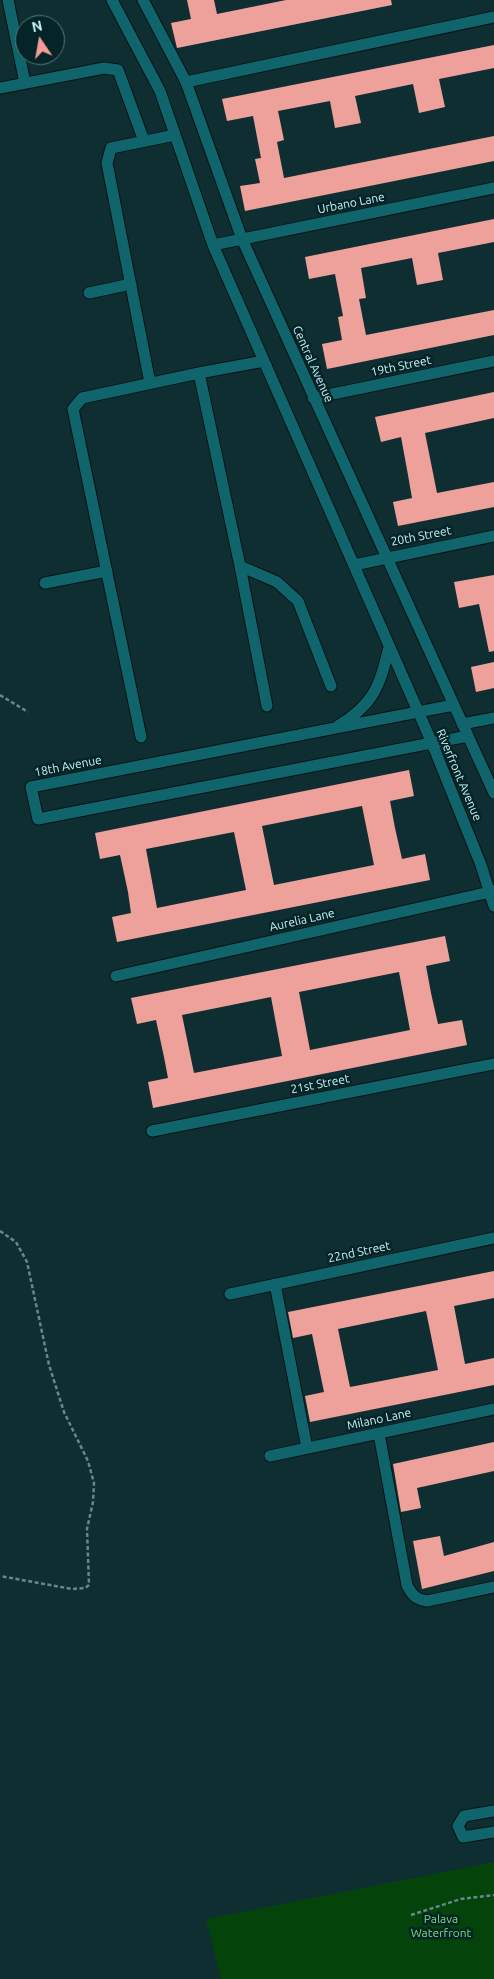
<!DOCTYPE html>
<style>
body{margin:0}
#map{position:relative;width:494px;height:1979px;overflow:hidden;background:#0f2e31;font-family:Ubuntu,sans-serif}
canvas{display:block}
.north{position:absolute;left:15px;top:15px;width:50px;height:50px;box-sizing:border-box;background:#042427;border:1px solid #52787b;border-radius:50%;rotate:348deg;font-size:14px;font-weight:700;line-height:20px;text-align:center;color:#c8f5fa}
.north::after{content:'';display:block;margin:auto;width:18px;height:22px;background:#f59c96;clip-path:polygon(50% 0,100% 100%,50% 72%,0 100%)}
</style>
<div id="map">
<canvas width="494" height="1979"></canvas>
<div class="north">N</div>
</div>
<script>
const context = document.querySelector('canvas').getContext('2d');
context.lineJoin = 'round';
function paint(path, color) { context.fillStyle = color; context.fill(path, 'evenodd'); }
function stroke(path, color, width, dash) { context.strokeStyle = color; context.lineWidth = width; context.lineCap = dash ? 'butt' : 'round'; context.setLineDash(dash || []); context.stroke(path); }
function label(font, color, halo, rows, align = 'center') {
  context.font = font + ' Ubuntu,sans-serif'; context.lineWidth = 5; context.setLineDash([]); context.textBaseline = 'middle'; context.strokeStyle = halo; context.fillStyle = color; for (const [text, x, y, turn = 0] of rows) {
    context.save(); context.translate(x, y); context.rotate((+turn || 0) * Math.PI / 180); context.textAlign = isNaN(turn) ? turn : align; if (halo) context.strokeText(text, 0, 0); context.fillText(text, 0, 0); context.restore();
  }
}
paint(new Path2D(`
 M494,1862V1979H221L206,1919Z`), '#04430a');
paint(new Path2D(`
 M187,0H214L217,14L286,0H391L392,5L177,48L171,23L191,19Z
 M494,45V68L439,79L445,107L419,113L413,84L355,96L361,123L335,128L330,101L278,111L284,140L277,142L284,178L494,136V161L245,211L240,186L260,183L255,159L261,158L253,116L227,121L222,99Z
 M494,219V242L438,253L443,280L417,285L412,258L361,268L366,298L359,299L366,335L494,310V335L327,369L322,344L342,340L338,317L343,316L335,274L309,279L305,257Z
 M494,392V418L425,433L437,493L494,482V507L398,526L393,502L412,498L408,475L401,437L381,442L375,417Z
 M494,575V651L489,652L479,604L459,608L454,582Z
 M494,662V688L476,692L471,667Z
 M409,770L414,796L390,801L395,828L402,859L425,854L430,880L117,942L112,917L131,913L128,892L120,855L100,859L95,833ZM362,806L374,865L274,885L262,826ZM234,832L246,890L157,908L146,849Z
 M445,936L450,961L426,966L431,993L438,1024L462,1020L467,1045L153,1108L148,1082L168,1078L164,1057L156,1020L137,1024L131,998ZM399,972L410,1030L310,1050L299,992ZM271,997L282,1056L194,1073L182,1015Z
 M494,1271V1298L454,1306L465,1364L494,1358V1385L310,1422L305,1396L324,1392L312,1334L293,1338L288,1312ZM426,1311L438,1370L350,1387L338,1329Z
 M494,1442V1471L417,1488L421,1508L401,1512L393,1464Z
 M440,1536L444,1556L494,1542V1571L422,1589L413,1541Z`), '#eea19b');
const minor = new Path2D(`
 M8,0L25,83
 M112,0L160,91L213,245L432,743L481,865L494,906
 M143,0L186,82L242,239L494,793
 M186,82L494,17
 M0,88L104,68L118,70L144,141
 M213,245L494,188
 M89,293L131,284
 M150,383L107,163L111,148L175,135
 M313,398L494,361
 M354,565L494,536
 M240,566L199,373L264,361
 M45,583L107,571
 M454,705L31,787L38,819L468,736
 M267,706L240,566L277,582L298,601L331,686
 M462,724L494,718
 M338,726C374,704 380,686 389,647
 M141,737L73,409L82,398L199,373
 M116,976L494,891
 M152,1131L494,1064
 M275,1284L307,1448
 M230,1294L494,1238
 M379,1434L407,1585C412,1595 415,1599 427,1601L494,1587
 M270,1456L494,1409
 M494,1811L464,1816L458,1826L463,1837L494,1832`);
stroke(minor, '#071415', 13);
stroke(new Path2D(`
 M0,695L28,712
 M0,1231L16,1242L27,1262L49,1365L64,1412L88,1461L94,1483L93,1502L87,1529L89,1585L85,1588L72,1589L0,1576
 M411,1915L461,1899L494,1895`), '#64898d', 2.5, [4, 2.5]);
stroke(minor, '#10646b', 11);
label('12px', '#c8f5fa', '#042427', [
 ["Urbano Lane",351,203,-11],
 ["Central Avenue",313,364,66],
 ["19th Street",401,366,-12],
 ["20th Street",421,536,-11],
 ["18th Avenue",68,766,-11],
 ["Riverfront Avenue",459,775,67],
 ["Aurelia Lane",302,920,-13],
 ["21st Street",320,1084,-11],
 ["22nd Street",359,1252,-12],
 ["Milano Lane",379,1419,-12]
]);
label('12px', '#7bdc7b', '#042427', [
 ["Palava",441,1919],
 ["Waterfront",441,1933]
]);
</script>
